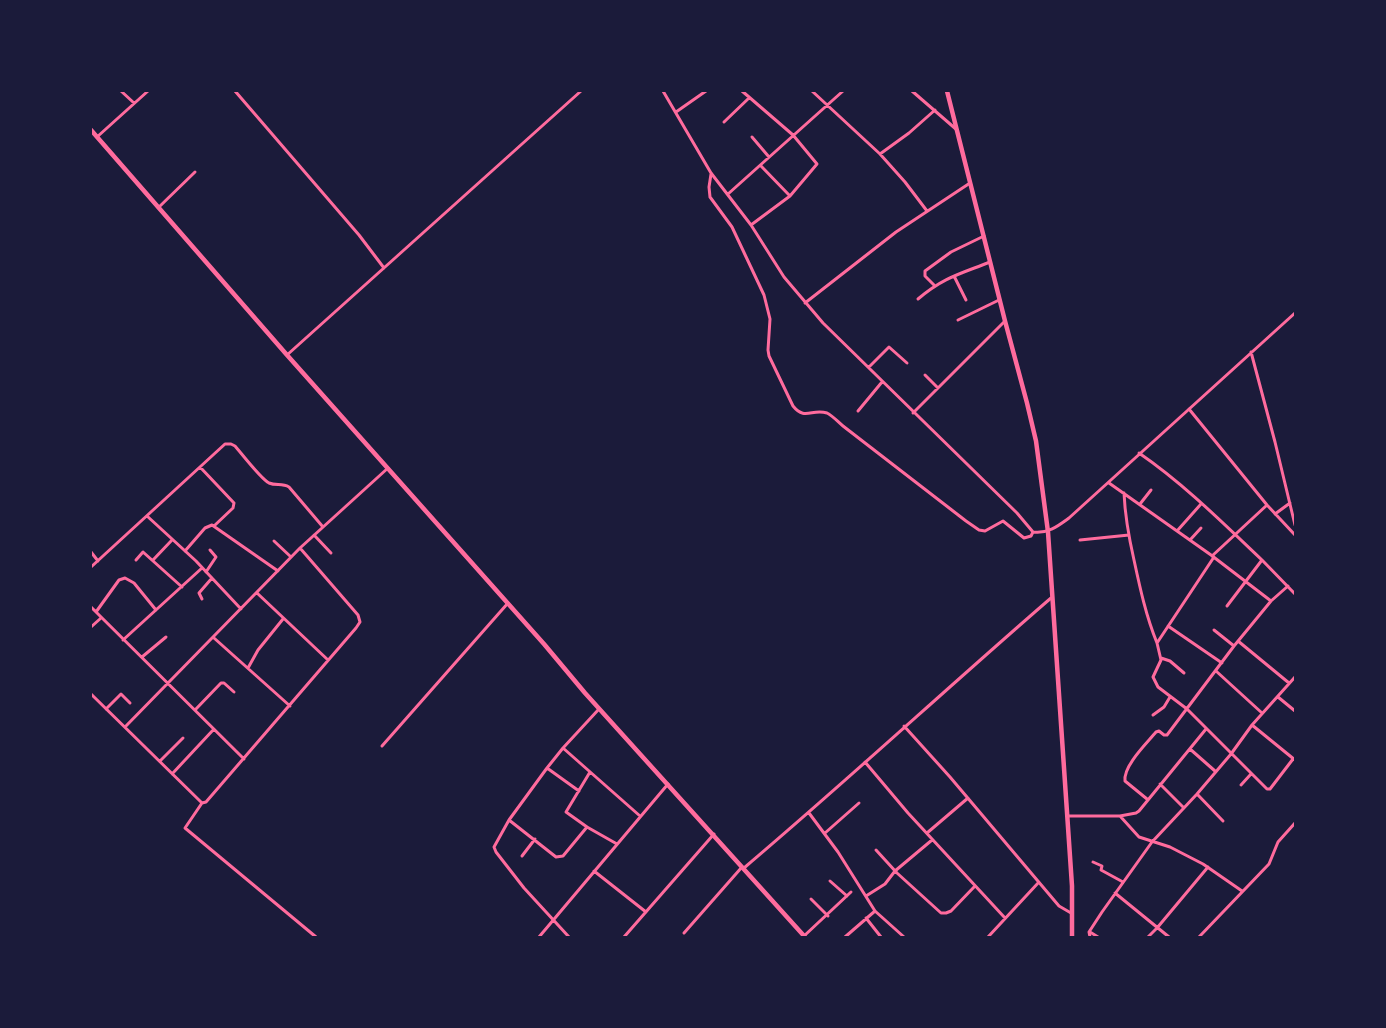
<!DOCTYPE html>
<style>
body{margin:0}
#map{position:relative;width:1386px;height:1028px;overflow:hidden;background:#1b1b3a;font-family:"Roboto Condensed",sans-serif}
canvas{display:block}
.frame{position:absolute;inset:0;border:92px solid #1b1b3a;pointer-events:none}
</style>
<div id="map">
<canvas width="1386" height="1028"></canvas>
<div class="frame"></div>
</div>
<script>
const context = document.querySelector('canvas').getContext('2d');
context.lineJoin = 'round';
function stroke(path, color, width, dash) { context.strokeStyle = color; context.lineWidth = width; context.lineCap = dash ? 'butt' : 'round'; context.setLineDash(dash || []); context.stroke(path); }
stroke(new Path2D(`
 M121,91L134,103
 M235,91L359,235L384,268
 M663,91L711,173L751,225L784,277L823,323L1017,513L1033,532C1048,534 1058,526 1069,518L1295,313
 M742,91L793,135L817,164L790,196L751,225
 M812,91L880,154L905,182L927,211
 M912,91L957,130
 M676,112L706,91
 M724,122L749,98
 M97,137L148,91
 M752,137L769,157
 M880,154L909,133L935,110
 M761,166L790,196
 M711,174L709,187L710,197L732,227L764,295L770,319L768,350L769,356L793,406C805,421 812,408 827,413C833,416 838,422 843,426L966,521L979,530L985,531L1003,521L1024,538L1031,536L1033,532
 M728,194L843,91
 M159,207L195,172
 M954,276L966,300
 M934,285L925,276V271L951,252L984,236
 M918,299C944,277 960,274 990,262
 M805,303L896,232L970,183
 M958,320L999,300
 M1251,352L1275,442L1295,525
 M287,355L581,91
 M869,367L889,347L907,363
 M925,375L938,388
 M1189,409L1267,505L1295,535
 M858,411L882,382
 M913,413L1005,321
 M1139,453C1184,484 1223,523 1262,560L1227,606
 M200,467L234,503L233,508L214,526
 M1109,483L1211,555L1271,601L1234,646L1167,735H1164L1159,731L1156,732C1147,743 1123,766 1125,781L1147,799
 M1124,493C1125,516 1129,538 1134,560C1140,588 1146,616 1157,643
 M1140,504L1151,490
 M1275,514L1290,503
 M147,516L196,561L241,609
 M1177,531L1201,504
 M314,535L331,553
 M1080,540L1129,535
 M1190,540L1201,528
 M274,541L291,557
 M185,551L205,528L212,525L278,571
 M91,552L98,561
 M1212,556L1267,505
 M1214,557L1157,643L1161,660L1153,677L1158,687L1187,709L1267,789H1270L1293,759
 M136,560L143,552L182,587
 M153,560L172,540
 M1262,560L1295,594
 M91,567L225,444H231L235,446C242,454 261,479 269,483C276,486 282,483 289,487L323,527
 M206,572L216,557L210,550
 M257,593L328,660
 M202,599L199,593L212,578
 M1271,601L1288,586
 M91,607L244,759
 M96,612L119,580L125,578L134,583L156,610
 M1168,626L1222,663
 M91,627L101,618
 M1214,630L1234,646
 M214,638L290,706
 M123,640L202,568
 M1238,641L1289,683
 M142,657L166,637
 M1161,658L1170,661L1184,673
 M248,668L258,650L283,619
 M1216,671L1262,713
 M91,694L202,803L206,802L356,628L360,622L358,615L300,548
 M1278,697L1295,711
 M106,709L121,694L130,703
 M195,710L221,683H224L234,692
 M1153,715L1164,707L1170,697
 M1252,725L1295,760
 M904,726L950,777L1059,906L1071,913
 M125,727L300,548L388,468
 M382,746L508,603
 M563,748L640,816
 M1190,749L1215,771
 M160,761L183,738
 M865,762L908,813L1005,918
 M547,768L579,791
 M590,772L566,812L587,827L617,844
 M172,774L214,729
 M1160,784L1184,808
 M1241,785L1251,774
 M1197,794L1223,821
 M202,803L185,828L316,937
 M809,813L838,852L875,911L904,937
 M1067,816H1120L1139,837L1170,847L1203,864L1242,891
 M1120,816L1136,813L1139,811L1206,729
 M509,820L556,857L563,856L587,827
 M825,833L859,803
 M927,833L968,798
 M876,850L897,873L941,913H946L951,911L975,886
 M522,856L535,839
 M1093,862L1102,866L1101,870L1123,882
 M744,868C848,780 948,687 1051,598
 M594,871L646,912
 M830,881L847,896
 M1115,893L1169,937
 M866,896L885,884L895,871L932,840
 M811,899L828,916
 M866,918L881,937
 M1090,932L1098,937
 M684,933L742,867
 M804,936L851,892
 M539,937L668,784
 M569,937L524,888L496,852L494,847L509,820L547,768L563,748L599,709
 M624,937L714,834
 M845,937L875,911
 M988,937L1039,882
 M1090,937L1089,932L1102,912L1152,842L1197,794L1231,754L1252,725L1295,677
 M1148,937L1157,928L1208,867
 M1199,937L1269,864L1278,842L1295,823`), '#ff6b9d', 3);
stroke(new Path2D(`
 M947,91L1005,321L1027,403L1036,441L1048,532L1072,886V937
 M91,130L287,355L544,644L585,693L805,937`), '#ff6b9d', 4.5);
</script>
